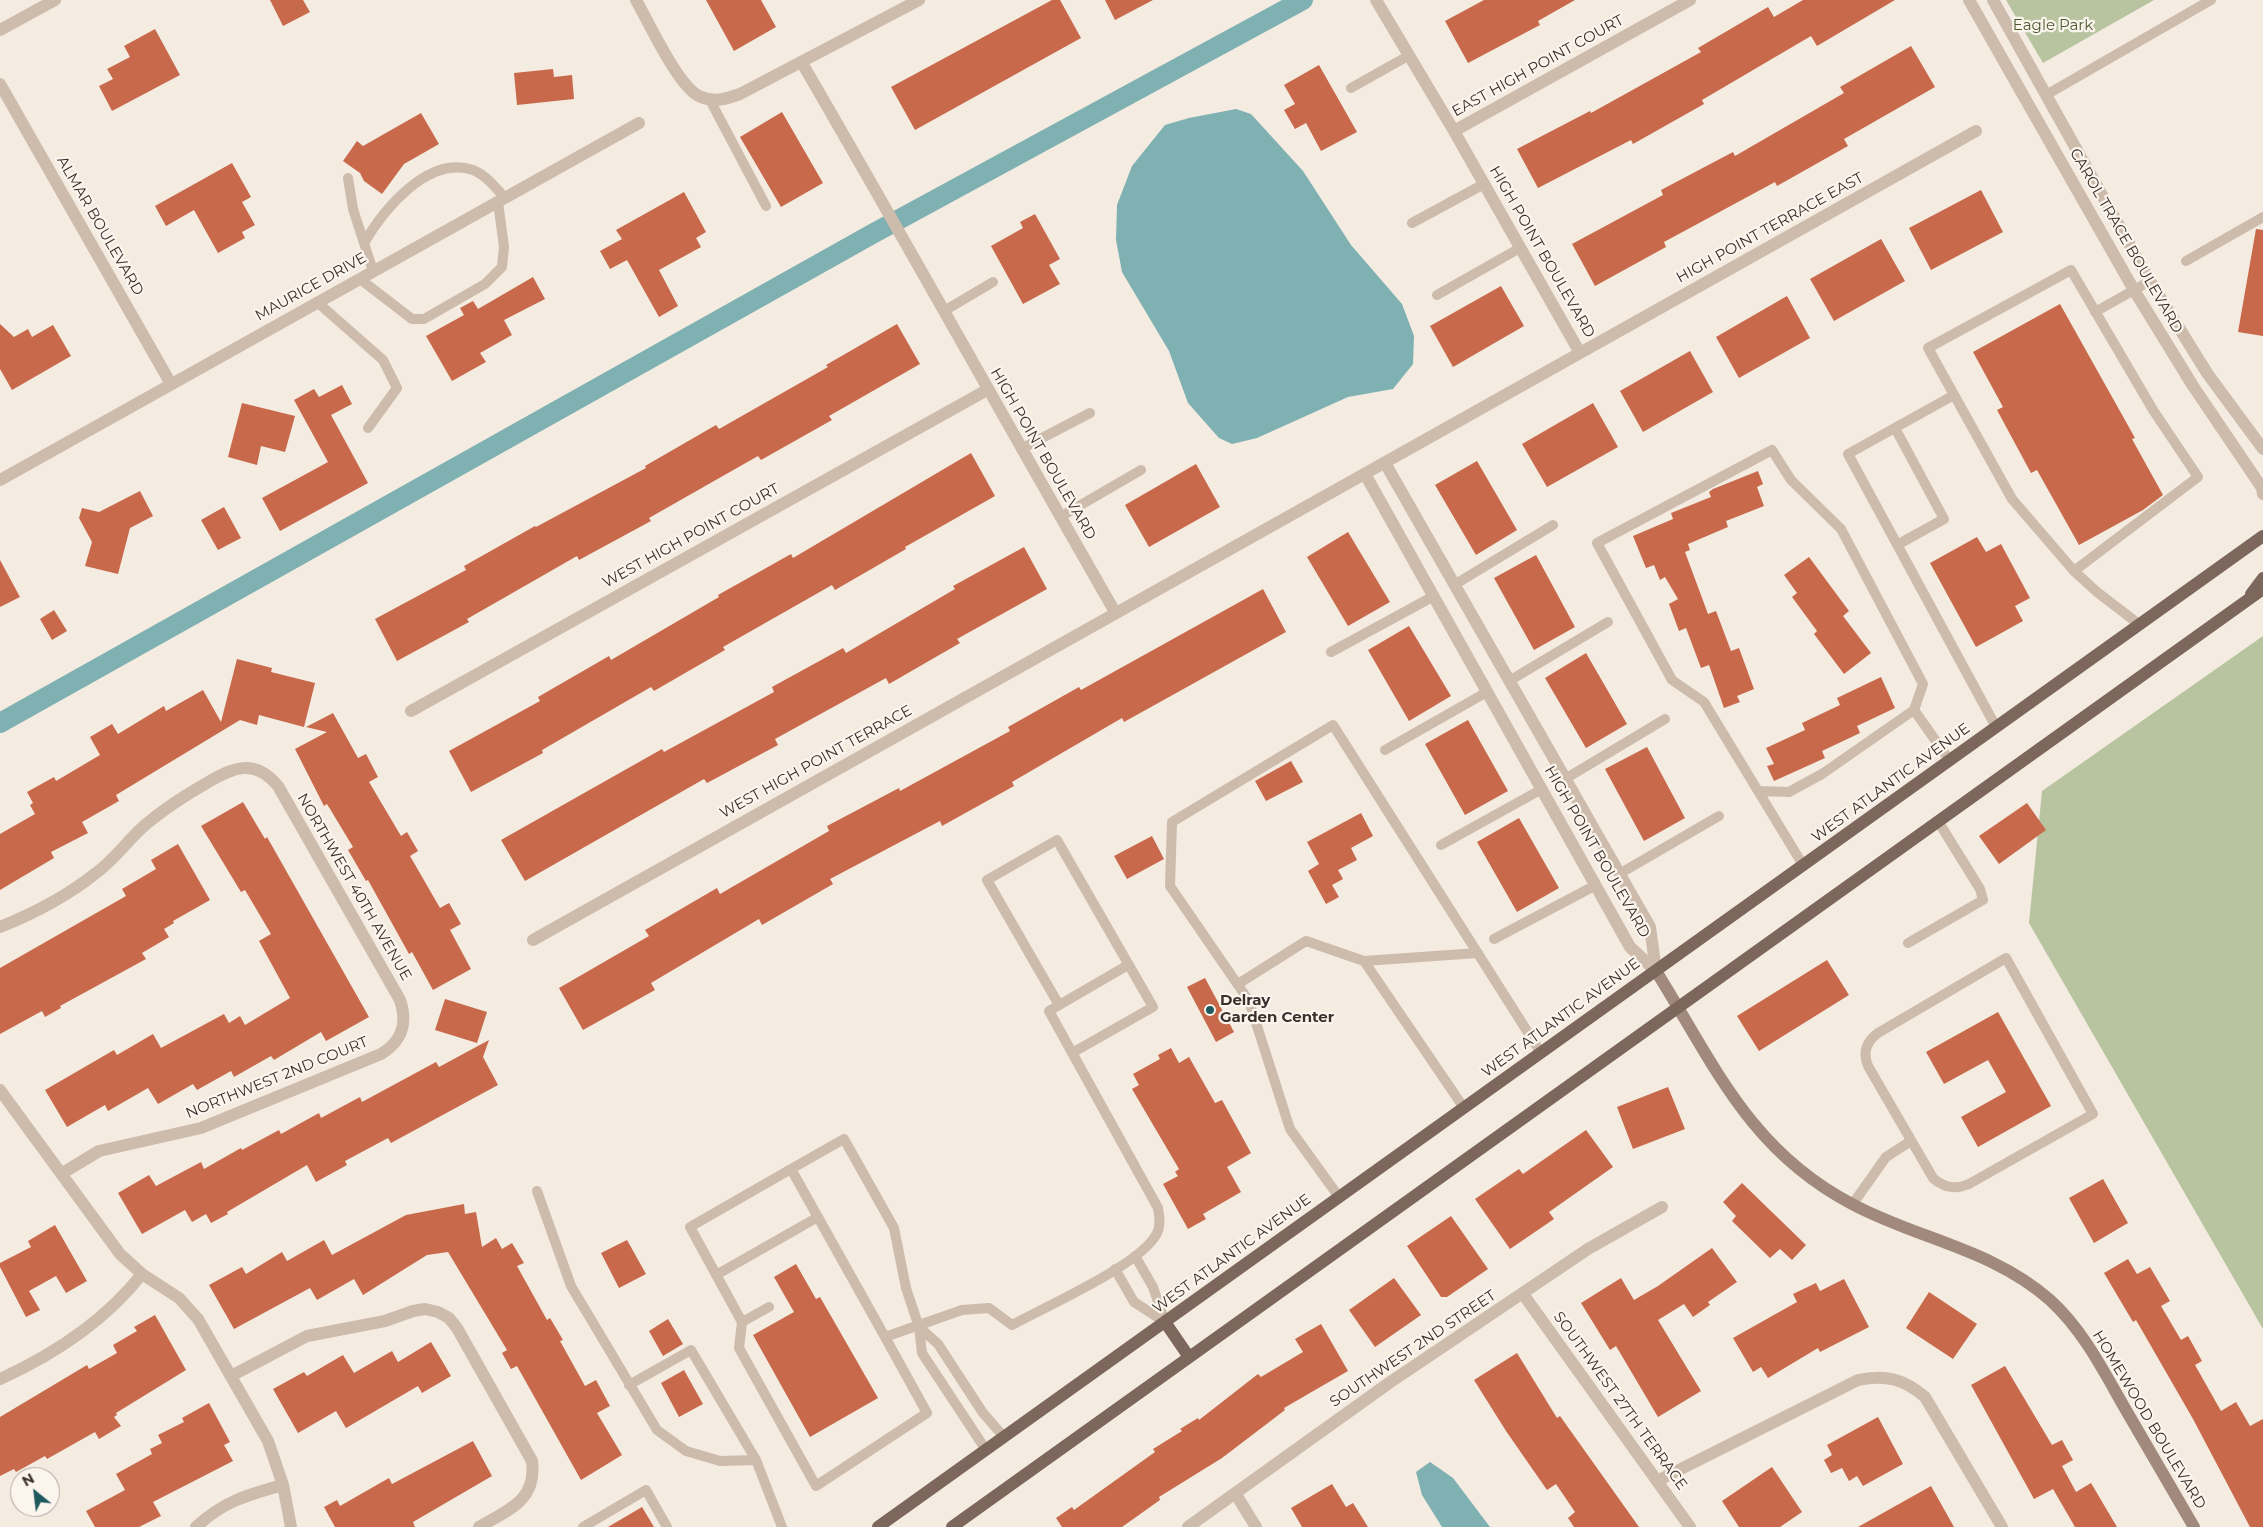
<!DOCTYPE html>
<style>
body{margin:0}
#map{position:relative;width:2263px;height:1527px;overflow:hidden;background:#f4ebe1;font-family:Montserrat,sans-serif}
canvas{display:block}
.north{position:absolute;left:10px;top:1467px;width:50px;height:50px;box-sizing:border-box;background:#fbf5ee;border:1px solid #aea6a0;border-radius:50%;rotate:331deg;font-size:14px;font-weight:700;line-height:20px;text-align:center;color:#3b302b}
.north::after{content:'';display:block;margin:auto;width:18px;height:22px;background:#1f5a5e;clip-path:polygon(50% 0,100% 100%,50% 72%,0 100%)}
</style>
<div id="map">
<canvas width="2263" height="1527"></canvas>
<div class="north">N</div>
</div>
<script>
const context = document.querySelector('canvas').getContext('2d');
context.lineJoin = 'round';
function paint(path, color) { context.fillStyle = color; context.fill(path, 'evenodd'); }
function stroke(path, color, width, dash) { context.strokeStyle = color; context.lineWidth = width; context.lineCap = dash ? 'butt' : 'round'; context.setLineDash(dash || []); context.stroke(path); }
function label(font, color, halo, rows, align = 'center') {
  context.font = font + ' Montserrat,sans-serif'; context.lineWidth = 4.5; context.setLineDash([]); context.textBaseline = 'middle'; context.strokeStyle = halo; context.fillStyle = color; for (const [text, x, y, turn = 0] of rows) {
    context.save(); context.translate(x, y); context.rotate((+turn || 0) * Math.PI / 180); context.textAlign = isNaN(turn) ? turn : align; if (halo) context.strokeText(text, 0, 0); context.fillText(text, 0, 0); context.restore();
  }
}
paint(new Path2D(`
 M2006,0H2154L2043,63Z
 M2263,636V1329L2029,923L2042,791Z`), '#b8c4a0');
paint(new Path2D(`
 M1236,109L1251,114L1303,171L1351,245L1402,304L1414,336L1413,364L1393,389L1348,397L1257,438L1232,444L1219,438L1188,403L1169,351L1122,272L1116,240L1117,205L1132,166L1165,125L1189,118Z
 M1430,1462L1453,1478L1490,1527H1442L1422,1495L1416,1472Z`), '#7fb0b2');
stroke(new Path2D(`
 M0,723L874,233L1303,0`), '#7fb0b2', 20);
paint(new Path2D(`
 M270,0H303L310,12L283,26Z
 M706,0H761L776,27L734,51Z
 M1052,0H1060L1081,38L915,130L891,87Z
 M1105,0H1153L1115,20Z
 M1484,0H1575L1538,21L1540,25L1468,63L1445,21Z
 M1803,0H1895L1817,46L1811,36L1702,100L1704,104L1633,144L1631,140L1538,188L1517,149L1590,111L1591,113L1701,52L1698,48L1768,7L1774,17Z
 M155,29L180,75L112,111L99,86L113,79L107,69L130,57L124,46Z
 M1911,46L1935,87L1844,139L1848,146L1777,186L1775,182L1664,242L1666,247L1595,286L1572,244L1663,195L1661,190L1733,152L1735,156L1844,93L1840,87Z
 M1319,65L1357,132L1321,151L1306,123L1295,129L1284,110L1295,104L1284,85Z
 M553,69L554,77L572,75L574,99L517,105L514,73Z
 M782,112L823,183L781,207L740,137Z
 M421,113L439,144L404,164L382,194L364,181L360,173L343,161L357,141L363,146Z
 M232,163L251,197L242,202L255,225L242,232L245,238L218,253L194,210L166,226L155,206Z
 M1981,190L2003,232L1931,270L1909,228Z
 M684,192L706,232L696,238L701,247L659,270L678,306L659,317L627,260L610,269L600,251L622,239L616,230Z
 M1035,214L1060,259L1049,265L1060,284L1023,304L991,246L1023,228L1020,222Z
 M2256,229L2263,230V336L2238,332Z
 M1881,239L1905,281L1834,321L1810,279Z
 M533,277L545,299L504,320L512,335L480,353L486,362L452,381L426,336L464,315L460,308L473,301L478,309Z
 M1501,286L1524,326L1453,367L1430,326Z
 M1787,296L1810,338L1739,378L1716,337Z
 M2060,304L2135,438L2132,439L2163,495L2143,510L2079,545L2037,470L2031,473L1997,410L2003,407L1973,352Z
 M0,324L14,337L28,329L32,337L53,325L71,356L12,390L0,369Z
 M897,324L920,364L829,416L832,420L761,460L758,456L649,518L651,521L579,560L577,556L467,619L469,622L397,661L375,619L466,570L464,566L535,526L536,527L646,468L645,466L716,425L719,429L828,367L826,365Z
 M1690,351L1713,392L1643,432L1620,391Z
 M342,385L352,404L331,415L368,483L280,531L262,498L328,462L294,400L314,389L319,397Z
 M242,403L295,416L285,452L261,446L257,465L228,457Z
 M1593,403L1618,447L1547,487L1522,444Z
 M971,453L995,496L905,547L906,549L835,590L832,585L723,647L725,650L654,691L651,687L542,750L543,753L471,792L449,751L540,701L538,697L609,656L611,660L719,597L718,595L791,554L793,558Z
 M1477,461L1517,530L1476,555L1435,485Z
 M1196,464L1220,507L1149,547L1125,505Z
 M1758,471L1763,484L1757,487L1764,506L1726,521L1728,527L1688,544L1690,550L1685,552L1708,614L1716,611L1731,651L1739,648L1754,689L1737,696L1740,702L1724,708L1709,665L1701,668L1686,628L1679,631L1669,604L1678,599L1665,577L1660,580L1654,565L1646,568L1633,536L1673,519L1671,513L1711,497L1709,492L1713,489Z
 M140,491L153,516L130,528L118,574L85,566L92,542L79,518L82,508L99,512Z
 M224,507L241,538L218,550L201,520Z
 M1348,532L1390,602L1348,626L1307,557Z
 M1977,537L1986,552L2001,544L2030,598L2015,606L2023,621L1976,647L1930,563Z
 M1024,547L1047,589L957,639L960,643L889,684L886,678L775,739L778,745L707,783L704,779L525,881L501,840L662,749L664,752L774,692L772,687L843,648L846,653L955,589L953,586Z
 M1536,555L1575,627L1534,650L1494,578Z
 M1809,557L1849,611L1843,616L1871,653L1844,674L1814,634L1817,631L1792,597L1797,593L1784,575Z
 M0,560L20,597L0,607Z
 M1263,589L1286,632L1124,722L1122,718L1012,782L1014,786L942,826L940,821L830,879L833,884L762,925L759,919L651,983L655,990L583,1030L559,988L649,936L645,930L717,888L720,894L829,831L827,826L899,788L900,791L1010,731L1008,727L1079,687L1081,690Z
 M54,610L67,631L52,640L40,619Z
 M1409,626L1451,696L1409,721L1368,650Z
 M1586,653L1627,724L1586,748L1545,678Z
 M237,659L272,668L271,672L315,683L304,727L259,715L257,725L240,720L116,795L119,801L82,822L88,833L51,852L54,858L0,890V834L35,814L30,805L33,803L27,792L54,777L56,781L100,755L90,737L112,724L118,734L164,706L166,711L203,690L221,722Z
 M1881,677L1895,708L1857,726L1860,733L1822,751L1825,758L1774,781L1767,766L1774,764L1766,748L1805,730L1802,723L1840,705L1837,698Z
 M333,713L358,758L366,754L378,777L369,782L401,836L407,832L418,851L410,856L440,908L449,903L461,924L450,930L471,969L433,990L412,952L409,954L368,880L366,881L348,850L353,847L327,804L324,806L295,749L327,732L306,727Z
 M1468,720L1508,791L1465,815L1425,744Z
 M1647,747L1685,818L1644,841L1605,769Z
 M1291,761L1303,782L1266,801L1255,781Z
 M243,802L265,839L267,837L369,1017L326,1041L321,1032L274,1060L271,1056L234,1077L231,1071L197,1090L193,1084L158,1104L148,1088L108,1111L105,1105L67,1127L45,1090L114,1050L117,1055L153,1034L161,1048L224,1014L229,1023L240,1016L245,1025L290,998L259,941L271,934L245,890L241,892L201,826Z
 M2027,803L2046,830L1999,864L1979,836Z
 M1361,813L1373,836L1351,848L1357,860L1338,870L1343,879L1332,885L1339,897L1326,904L1308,871L1319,864L1307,842Z
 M1519,818L1559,888L1517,912L1477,842Z
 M1152,836L1164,859L1127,879L1114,856Z
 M178,844L210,900L173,921L174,923L164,929L169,937L142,953L146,959L60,1006L61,1008L45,1017L42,1011L0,1034V968L126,896L122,889L156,869L151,860Z
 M1827,960L1849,995L1759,1051L1737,1016Z
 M1205,978L1234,1032L1216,1042L1187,987Z
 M445,999L487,1012L477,1043L435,1030Z
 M1998,1012L2051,1106L1978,1147L1961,1117L2006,1092L1988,1060L1944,1084L1926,1052Z
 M489,1040L483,1057L498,1085L391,1143L388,1138L345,1161L347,1165L316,1182L307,1165L227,1212L228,1214L211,1223L206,1214L192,1222L185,1210L142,1234L118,1193L149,1175L156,1186L201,1162L204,1169L241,1148L242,1150L279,1130L281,1134L319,1113L321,1118L360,1097L362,1102L436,1062L439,1067Z
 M1171,1048L1179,1063L1189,1057L1215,1103L1222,1100L1251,1153L1227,1167L1241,1192L1203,1214L1206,1219L1188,1229L1163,1184L1178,1176L1175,1172L1179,1169L1132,1089L1139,1085L1133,1074L1160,1059L1158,1055Z
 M1668,1087L1685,1129L1633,1149L1617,1107Z
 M1586,1130L1613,1167L1549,1212L1554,1219L1510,1249L1475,1199L1519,1169L1523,1174Z
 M2103,1179L2128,1223L2094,1243L2069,1198Z
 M1742,1183L1806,1245L1792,1260L1780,1249L1770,1258L1732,1221L1736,1216L1723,1202Z
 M464,1204L465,1214L476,1212L482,1247L496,1238L502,1249L512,1243L524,1263L517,1266L547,1320L550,1318L563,1340L560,1341L585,1386L596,1380L610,1406L597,1413L622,1455L581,1480L517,1366L511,1369L502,1353L507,1350L448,1252L427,1255L363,1295L354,1279L317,1300L310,1288L234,1329L209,1285L242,1267L246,1274L282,1252L287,1261L324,1240L332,1255L406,1215Z
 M1451,1216L1488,1269L1447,1297H1441L1407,1246Z
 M55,1225L87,1281L66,1293L56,1276L29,1291L40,1310L26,1317L0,1267V1263L31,1247L28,1241Z
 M627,1240L646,1274L619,1288L601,1253Z
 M1712,1248L1737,1282L1708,1302L1710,1305L1693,1317L1684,1304L1658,1320L1701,1391L1658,1417L1616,1346L1610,1350L1581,1303L1621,1278L1634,1300L1658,1286Z
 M2128,1259L2137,1274L2150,1267L2170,1301L2161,1306L2181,1340L2188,1336L2202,1361L2195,1365L2221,1411L2236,1402L2250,1426L2263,1419V1527H2250L2193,1419L2136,1320L2133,1322L2104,1273Z
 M796,1264L816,1299L820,1297L878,1398L810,1437L753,1335L794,1312L774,1277Z
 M1394,1278L1421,1315L1375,1347L1349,1310Z
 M1844,1279L1869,1327L1820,1352L1818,1348L1768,1378L1761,1367L1753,1372L1733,1338L1797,1302L1793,1294L1816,1283L1820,1291Z
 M1929,1292L1977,1324L1953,1359L1906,1328Z
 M155,1315L186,1370L116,1413L117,1415L114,1417L121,1426L99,1439L95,1432L47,1459L45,1456L16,1472L14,1469L0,1476V1417L87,1365L89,1369L117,1353L113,1345L137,1331L134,1327Z
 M668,1319L683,1344L663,1356L649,1331Z
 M1321,1324L1348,1371L1284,1408L1285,1410L1222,1458L1159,1497L1160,1500L1122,1527H1062L1056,1518L1072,1507L1074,1510L1155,1452L1153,1449L1182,1431L1180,1429L1198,1418L1199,1420L1258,1374L1261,1377L1303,1352L1295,1339Z
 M431,1342L451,1376L422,1393L418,1386L346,1428L336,1411L298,1433L273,1389L304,1372L307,1376L343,1355L354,1373L392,1351L398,1362Z
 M1517,1353L1557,1418L1560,1416L1639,1527H1574L1568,1518L1575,1512L1556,1484L1547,1490L1506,1431L1474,1380Z
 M2005,1366L2052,1445L2062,1440L2073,1460L2062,1466L2076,1492L2091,1483L2117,1527H2075L2053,1489L2034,1499L1971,1385Z
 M684,1370L703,1404L679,1417L661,1383Z
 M209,1403L230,1442L224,1445L233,1461L153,1502L161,1516L139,1527H95L86,1511L125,1490L116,1474L152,1454L150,1449L162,1443L158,1435L184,1422L182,1418Z
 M1878,1417L1903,1464L1863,1486L1857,1476L1849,1481L1842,1468L1831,1473L1824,1460L1832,1455L1827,1445Z
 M473,1441L492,1476L413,1522L415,1527H335L324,1507L337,1500L340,1506L389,1478L392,1484Z
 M1772,1467L1802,1512L1780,1527H1739L1722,1501Z
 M1332,1484L1346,1507L1353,1503L1368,1527H1302L1291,1508Z
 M1931,1486L1954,1527H1858Z
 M642,1507L654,1527H608Z`), '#c8694b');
stroke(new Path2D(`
 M1351,88L1408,56
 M2046,95L2211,0
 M710,100L766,206
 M348,178L353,209L364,243
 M1412,223L1484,184
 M2186,261L2263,217
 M373,271L364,243C384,209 428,155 473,170C486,175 496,188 505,198
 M360,279L412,319H424L485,284L502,267L504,247L498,202
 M1437,295L1520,248
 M317,302L383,360L397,388L368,428
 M944,311L993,282
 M2095,312L2150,281
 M1954,395L1848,454L1996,727
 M1895,428L1944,519L1897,545
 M1021,449L1090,413
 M1060,517L1141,470
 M2074,571L2198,477L2153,410L2071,270L1928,348L2012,499L2074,571L2097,592L2140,625
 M1454,585L1553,525
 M1331,652L1434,596
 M1509,681L1608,622
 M1385,750L1487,692
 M1565,779L1665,719
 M1759,791L1789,792L1822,774L1914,710
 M1441,845L1542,789
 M1803,865L1704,702L1672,680L1597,543L1772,450L1791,480L1841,529L1923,684L1914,710L1950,761
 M1619,874L1719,816
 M1494,939L1596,885
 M1908,943L1983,900L1980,889L1938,821
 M2006,958L2093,1114L1969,1184C1955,1190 1944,1188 1933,1178L1868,1066C1862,1052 1867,1041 1878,1033Z
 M1364,961L1464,1108
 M1238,984L1306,941L1364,961L1478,953
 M1059,1005L987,880L1057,840L1153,1007L1072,1053
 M791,1169L844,1139L894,1228L906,1288L919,1327L922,1353L986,1450
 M537,1191L571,1286L657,1430L686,1451L720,1461L756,1460
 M1339,1197L1290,1129L1249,1001L1170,886L1172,822L1333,725L1541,1053
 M1852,1205L1886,1157L1911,1141
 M1135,1256L1153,1287L1165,1322
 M1115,1269L1134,1302L1165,1322
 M716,1275L818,1217
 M769,1307L742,1322L690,1227L791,1169L885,1337L962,1310L989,1308L1012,1325C1047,1306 1133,1268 1154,1238C1161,1229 1160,1219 1158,1208L1049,1011L1128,965
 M742,1322L739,1348L816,1486L927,1413L885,1337
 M919,1327L938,1344L983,1413L1004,1437
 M629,1385L691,1350L756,1460L782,1527
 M583,1527L646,1490L667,1527`), '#cdbbac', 10);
stroke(new Path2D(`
 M636,0C649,23 678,86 699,96C714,103 726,99 740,94L919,0
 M1376,0L1454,131L1580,353
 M1969,0L2134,290L2193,386L2262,488L2263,494
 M1993,0L2150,281L2207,373L2263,449
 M0,30L55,0
 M802,63C908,245 1010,429 1115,612
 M0,84L171,384
 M1454,131L1690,0
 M1385,463L1650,927L1656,971
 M1365,474L1630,947L1656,971
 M0,480L639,123
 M411,711L987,390
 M0,927C35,913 66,897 96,873C114,860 128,840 145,825C164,809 184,796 205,784C232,768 254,757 278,786L400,1000C408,1024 402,1041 381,1054L201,1128L99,1151L61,1174
 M533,940L1976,131
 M0,1090L120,1254L142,1274L179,1298L198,1319L268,1441L283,1485L291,1527
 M1523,1294L1690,1527
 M231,1376L307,1336L385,1321L413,1311L425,1309L438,1312L449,1318L457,1328L532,1461C537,1501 508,1510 479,1527
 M0,1379C55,1354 105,1321 142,1274
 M1657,1481L1858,1380C1885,1374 1904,1379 1925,1397L2002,1527
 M1235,1493L1256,1527
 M196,1527C224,1501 247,1495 283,1485
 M1188,1527L1389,1383L1588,1249L1662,1207`), '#cdbbac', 12);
stroke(new Path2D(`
 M1656,971C1714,1064 1749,1150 1852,1204C1917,1239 1993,1249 2050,1300C2082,1329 2102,1368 2123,1405C2147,1446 2170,1486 2194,1527`), '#a18a7d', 12);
stroke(new Path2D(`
 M2251,594L2263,578
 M1165,1322L1189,1357
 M878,1527L2263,536
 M952,1527L2263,589`), '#7d675c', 12);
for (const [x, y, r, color] of [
 [1210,1010,5,"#1f5a5e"]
]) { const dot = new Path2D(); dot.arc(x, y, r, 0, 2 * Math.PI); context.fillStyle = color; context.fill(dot); stroke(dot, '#fbf5ee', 2); }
label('15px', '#4a5a2e', '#fbf5ee', [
 ["Eagle Park",2053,26]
]);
label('15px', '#3b302b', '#fbf5ee', [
 ["EAST HIGH POINT COURT",1538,66,-29],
 ["ALMAR BOULEVARD",100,226,60],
 ["HIGH POINT TERRACE EAST",1770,228,-29],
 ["CAROL TRACE BOULEVARD",2126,241,60],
 ["HIGH POINT BOULEVARD",1542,252,60],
 ["MAURICE DRIVE",311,287,-29],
 ["HIGH POINT BOULEVARD",1043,454,60],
 ["WEST HIGH POINT COURT",691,536,-29],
 ["WEST HIGH POINT TERRACE",816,762,-29],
 ["WEST ATLANTIC AVENUE",1891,783,-36],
 ["HIGH POINT BOULEVARD",1597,852,60],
 ["NORTHWEST 40TH AVENUE",354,887,60],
 ["WEST ATLANTIC AVENUE",1561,1018,-36],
 ["NORTHWEST 2ND COURT",277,1078,-22],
 ["WEST ATLANTIC AVENUE",1232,1254,-36],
 ["SOUTHWEST 2ND STREET",1413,1349,-34],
 ["SOUTHWEST 27TH TERRACE",1620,1401,54],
 ["HOMEWOOD BOULEVARD",2149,1420,59]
]);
label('bold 15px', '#3b302b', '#fbf5ee', [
 ["Delray",1220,1001],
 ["Garden Center",1220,1018]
], 'left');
</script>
